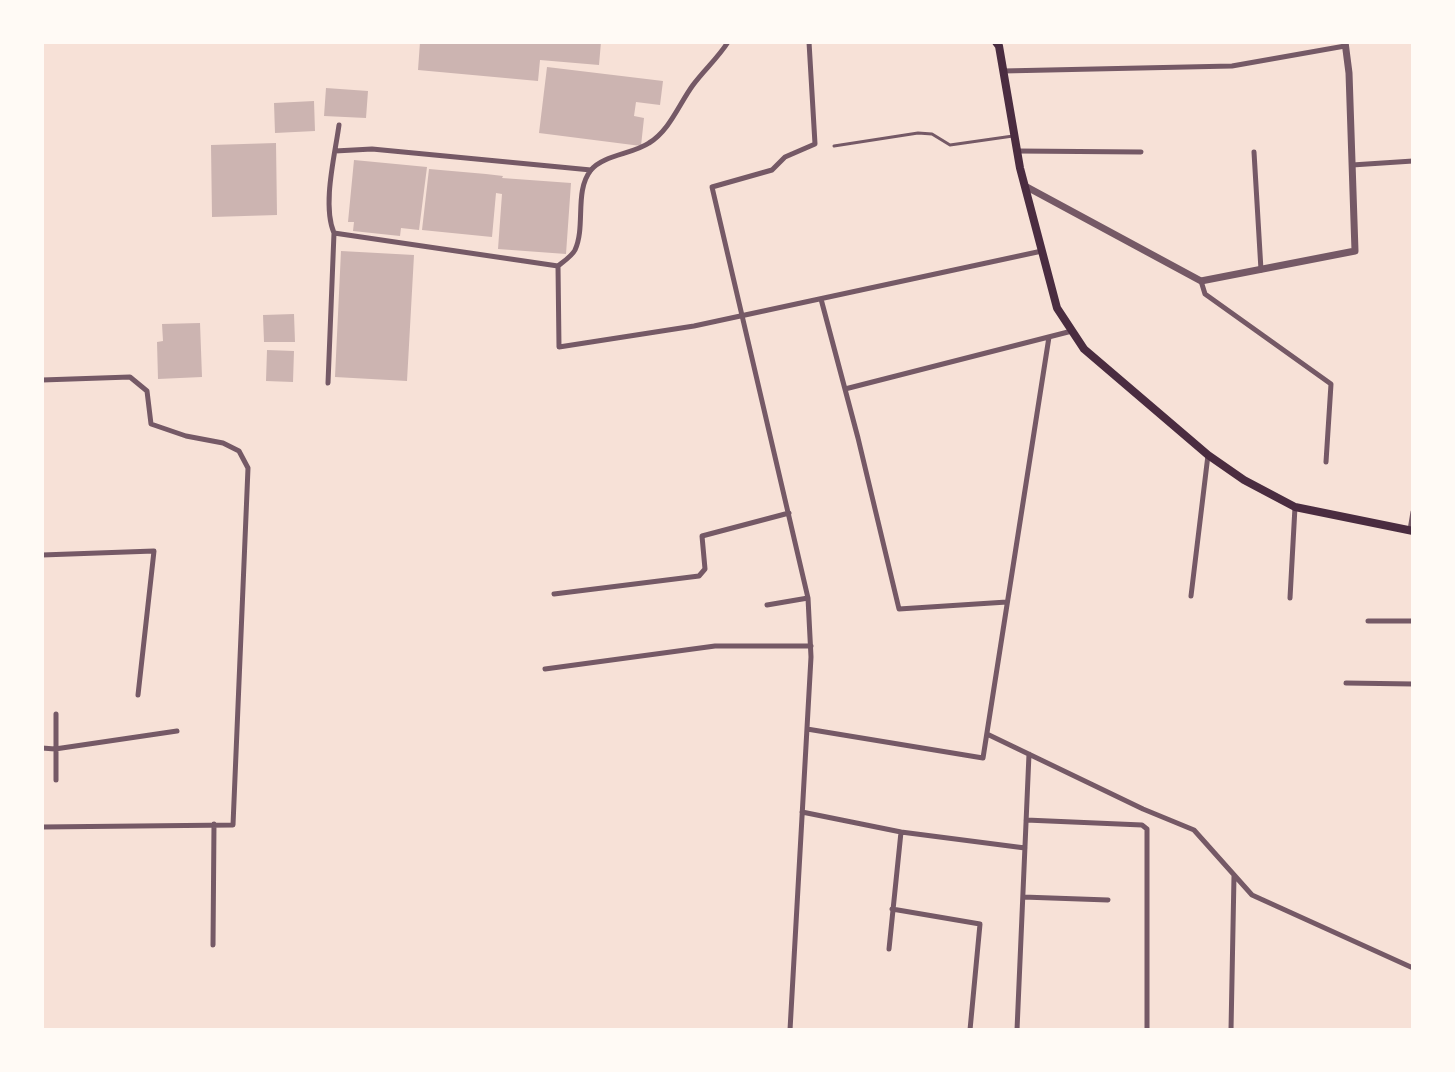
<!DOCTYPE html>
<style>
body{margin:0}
#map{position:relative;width:1455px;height:1072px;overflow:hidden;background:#f7e1d7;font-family:"Noto Sans",sans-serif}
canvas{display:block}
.frame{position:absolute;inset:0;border:44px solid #fffaf5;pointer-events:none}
</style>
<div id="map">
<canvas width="1455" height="1072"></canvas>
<div class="frame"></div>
</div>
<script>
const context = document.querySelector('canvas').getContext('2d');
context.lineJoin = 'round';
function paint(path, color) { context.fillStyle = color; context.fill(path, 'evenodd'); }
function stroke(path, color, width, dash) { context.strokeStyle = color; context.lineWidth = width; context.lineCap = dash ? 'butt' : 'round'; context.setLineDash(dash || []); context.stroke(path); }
paint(new Path2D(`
 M420,42H601L599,65L540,60L538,81L418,70Z
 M547,67L663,81L660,105L636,102L634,116L644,118L641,146L539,133Z
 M326,88L368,91L366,118L324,116Z
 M314,101L315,131L275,133L274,103Z
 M276,143L277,215L212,217L211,145Z
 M354,160L427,167L419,230L401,228L400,236L353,231L354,222H348Z
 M429,169L486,174L503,176L502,178L571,183L566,254L498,249L502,194L496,193L492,237L422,230Z
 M341,251L414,255L407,381L335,377Z
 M294,314L295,342H264L263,315Z
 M200,323L202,377L158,379L157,342L163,341L162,324Z
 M267,350L294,351L293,382L266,381Z`), '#ccb4b1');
stroke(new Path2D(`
 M834,146L918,133L932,134L950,145L1013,136`), '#755966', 3);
stroke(new Path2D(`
 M1003,71L1232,66L1345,46
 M339,125C335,155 322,205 334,233L558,266C563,262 572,256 575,250C586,226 574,191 591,170C603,155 633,154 649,143C670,130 679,104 693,85C704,70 718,58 728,42
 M335,151L372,149L591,170
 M1017,151L1141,152
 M1254,152L1261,270
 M1352,165L1413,161
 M558,266L559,347L694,326L1042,251
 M1201,281L1205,294L1331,384L1326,462
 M821,299L858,438L899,609L1007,602
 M42,380L130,377L147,391L151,424L186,436L223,443L239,451L248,468L233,825L42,827
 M328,383L334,233
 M845,389L1072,331
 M1410,530L1413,512
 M42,555L154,551L138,695
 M554,594L699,576L705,569L702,536L789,513
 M1191,596L1208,455
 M1290,598L1295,507
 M767,605L808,598
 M1368,621H1413
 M545,669L715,646H811
 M1346,683L1413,684
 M56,714V780
 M807,729L983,758L1049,337
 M987,734L1143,809L1194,830L1252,895L1413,968
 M42,748L55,749L177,731
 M802,812L901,832L889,949
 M1026,820L1142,825L1147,829V1030
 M901,832L1025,848
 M1023,897L1108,900
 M892,909L980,924L970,1030
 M213,945L214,824
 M790,1030L811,657L808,598L712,187L772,170L785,157L815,144L809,42
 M1017,1030L1029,754
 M1231,1030L1234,876`), '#755966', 5);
stroke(new Path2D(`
 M1025,186L1201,281L1355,251L1349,73L1345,42`), '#755966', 7);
stroke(new Path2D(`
 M996,42L999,46L1020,168L1057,308L1084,349L1208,455L1244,480L1295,507L1413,531`), '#4a2c40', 8);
</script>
